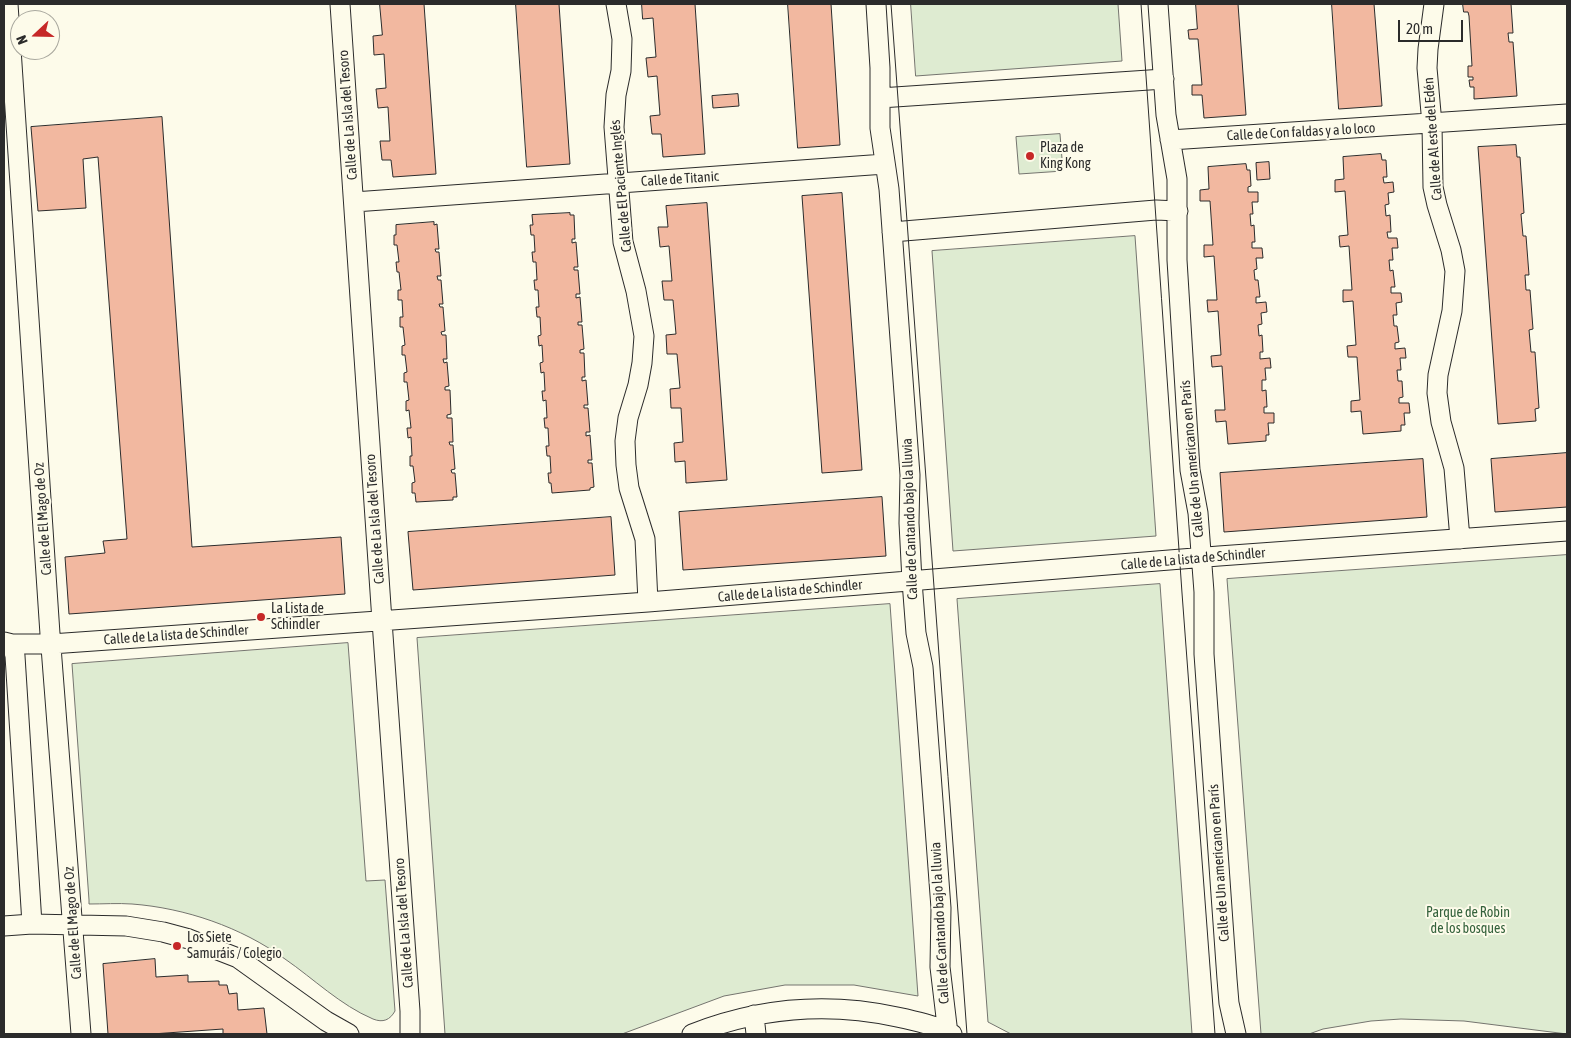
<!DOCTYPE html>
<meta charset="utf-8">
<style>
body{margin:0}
#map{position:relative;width:1571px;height:1038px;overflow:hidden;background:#fdfbea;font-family:"Asap Condensed",sans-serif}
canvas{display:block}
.frame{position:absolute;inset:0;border:5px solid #2b2b2b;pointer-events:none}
.north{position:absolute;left:10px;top:10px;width:50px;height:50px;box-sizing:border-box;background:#fdfbea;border:1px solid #a9a89e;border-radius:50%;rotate:249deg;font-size:14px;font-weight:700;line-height:20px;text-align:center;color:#2b2b2b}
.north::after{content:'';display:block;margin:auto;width:18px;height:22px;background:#c62828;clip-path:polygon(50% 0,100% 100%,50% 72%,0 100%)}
.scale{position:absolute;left:1398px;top:20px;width:65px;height:22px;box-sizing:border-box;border:2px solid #2b2b2b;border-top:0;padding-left:6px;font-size:15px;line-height:18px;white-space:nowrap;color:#2b2b2b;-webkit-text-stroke:4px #fdfbea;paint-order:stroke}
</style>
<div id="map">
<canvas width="1571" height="1038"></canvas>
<div class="frame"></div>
<div class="north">N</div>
<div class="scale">20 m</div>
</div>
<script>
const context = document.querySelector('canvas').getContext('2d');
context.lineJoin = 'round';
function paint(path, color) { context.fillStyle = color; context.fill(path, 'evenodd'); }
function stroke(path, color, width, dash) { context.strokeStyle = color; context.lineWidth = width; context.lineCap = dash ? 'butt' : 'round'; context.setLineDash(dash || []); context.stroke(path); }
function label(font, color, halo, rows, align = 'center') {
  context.font = font + ' "Asap Condensed",sans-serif'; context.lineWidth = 4; context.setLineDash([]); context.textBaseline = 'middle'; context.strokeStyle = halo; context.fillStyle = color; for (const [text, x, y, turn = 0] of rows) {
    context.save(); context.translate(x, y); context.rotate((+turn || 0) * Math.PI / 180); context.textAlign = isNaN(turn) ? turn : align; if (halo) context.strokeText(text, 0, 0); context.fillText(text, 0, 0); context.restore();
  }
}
const green = new Path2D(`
 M911,4H1118L1122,61L916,76Z
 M1060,134L1063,171L1019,174L1016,137Z
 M1135,236L1156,536L953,551L932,251Z
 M1567,555V1034L1464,1021L1401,1019L1371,1021L1323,1029L1309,1034H1261L1227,579Z
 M1160,584L1192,1034H1011L988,1022L957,599Z
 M890,604L918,996L854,985H785L724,996L622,1034H445L417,638Z
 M348,643L366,881L385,880L395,1011C390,1020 383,1023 373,1019C340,1005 314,979 285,959C241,927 185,908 132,904C118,903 103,904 89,904V900L72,664Z`);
paint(green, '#deebd1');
stroke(green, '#74746e', 1);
const building = new Path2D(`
 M380,4H424L436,174L393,177L391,160H382L380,141H390L388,107L378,108L376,89L386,88L384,54L374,55L373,36L382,35Z
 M516,4H559L570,164L527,167Z
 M642,4H695L705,154L663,157L661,134H652L650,116L660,115L657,76L648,77L646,58L656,57L653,18L643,19Z
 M788,4H831L840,145L798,148Z
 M1196,4H1238L1246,115L1204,118L1202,95H1192V85H1202L1198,39H1189L1188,30L1197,29Z
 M1332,4H1374L1382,106L1339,109Z
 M1463,4H1511L1513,33H1508L1509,42H1513L1517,96L1474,99V87H1470L1469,80H1473V77H1468V66H1472L1469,16L1468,12H1464Z
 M738,94L739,106L713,108L712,96Z
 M162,117L192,547L341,537L345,594L69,614L65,557L105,553L103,541L127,539L98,157L83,159L86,208L38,211L31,127Z
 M1516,145L1517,157H1520L1524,213L1521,214L1523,236H1526L1529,275H1525L1526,290H1530L1533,329L1529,330L1531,352H1535L1539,408L1535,409L1536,421L1498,424L1478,147Z
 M1381,154L1382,160H1386L1387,177H1383L1384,183L1393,182L1394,192L1388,193L1389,204L1385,205L1386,216L1390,215L1391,232H1387L1388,238H1397L1398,248H1392L1393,260H1389L1390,271L1393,270L1395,287H1391V293H1401L1402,302L1396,303L1397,315H1393L1394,326H1397L1399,342L1395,343V349L1405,348L1406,358H1400L1401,370H1397L1398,381H1402L1403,397L1399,398V403H1409L1410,413H1404L1405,425H1401V431L1363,434L1361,411L1351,412V401L1360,400L1357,357H1348L1347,346L1356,345L1353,301L1343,302V290H1352L1349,246L1340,247L1339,236L1348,235L1345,191L1335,192V180L1344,179L1343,157Z
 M1269,162L1270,179L1257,180L1256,163Z
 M1246,164L1247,170H1250L1251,186L1248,187V192H1258V202H1252L1253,214H1250L1251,226L1254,225L1255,242H1252V248H1262L1263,258H1256L1257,269L1254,270L1255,280H1258L1260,297H1256V303L1266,302L1267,312L1261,313L1262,324L1258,325L1259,336L1262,335L1263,352H1260V359L1270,358L1271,368H1265L1266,380H1262V391L1266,390L1267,407H1264V413H1274V423H1268L1269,435H1266V441L1228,444L1226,421L1216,422L1215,410H1225L1222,366L1212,367L1211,356L1221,355L1218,311L1208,312L1207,300H1217L1214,256L1204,257V245H1213L1210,201H1200V190L1209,189L1208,167Z
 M842,193L862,470L822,473L802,196Z
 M707,203L727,480L686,483L685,461L675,462L674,443L683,442L681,408H671L670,389L680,388L677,354H667L666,335L676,334L673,300H664L662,281H672L669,246L660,247L658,227H668L666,206Z
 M570,213V215H574L575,239H572V243L576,242L578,267H574V270H578L580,294H576V298L580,297L582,322H578V325H582L584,349L580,350V353H584L585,377H582V381L586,380L588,405H584V408H588L590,432H586V436L590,435L592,460H588V463H592L594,487L590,488V490L552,493L551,483H549L548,473H551L550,456H547L546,446H549L548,428H545L544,418H547L546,400L543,401L542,391H545L544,372L541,373L540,363L543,362L542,345L539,346L538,336L541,335L540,317H537L536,307H539L538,290H535L534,280H537L536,262H533L532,252H535L534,235H531L530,225H533L532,215Z
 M434,222V225L437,224L439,249H435L436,252H439L441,276H437L438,280H441L443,304H439L440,307H443L445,331L441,332L442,335H446L447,359H443L444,363L447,362L449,386L445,387V390H450L451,414L447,415V418H452L453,442H449L450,445H453L455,469L451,470L452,473H455L457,497H453V500L416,502L415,493H412V483L415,482L413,466H410V456H412L411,437L408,438L407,428H411L409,410L406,411V401L409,400L407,382H404V373L407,372L405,355H402V346L405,345L403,327H400V317H403L402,300H398V290H401L399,272H397L396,262H399L397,245H394V235H396V225Z
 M1567,453V507L1495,512L1491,459Z
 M1423,459L1427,517L1224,532L1220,473Z
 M882,497L886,556L683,570L679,512Z
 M611,517L615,575L413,590L408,532Z
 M155,959L156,977L188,975V982L219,981V985H227L229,994L237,993L238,1010L264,1008L267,1034H223V1029L152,1034H108L103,964Z`);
paint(building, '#f2b8a0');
stroke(building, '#2b2b2b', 1);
const minor = new Path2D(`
 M8,4L50,634L81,1034
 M340,4L382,621L410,1011V1034
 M616,4L622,39L621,71L616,95L614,127L623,242L636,291L644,336L642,363L638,385L628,418L625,441L626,465L629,488L645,539L648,602
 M876,4L880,68V128L889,189L910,475L909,523L912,581L916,633L923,667L941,908L940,967L948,1034
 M1158,4L1166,115L1177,179V260L1190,470L1198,513L1204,592V654L1227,979L1229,1003L1236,1034
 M1434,4L1428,49L1427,68L1432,124L1433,187L1437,205L1451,250L1455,271L1452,311L1438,375L1437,393L1441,422L1454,468L1460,539
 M880,98L1164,79
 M1170,140L1567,114
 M354,202L885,164
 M892,232L1156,210L1178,211
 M4,642L12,644H51L648,602L1219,556L1567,531
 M12,644L15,656L32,924
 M4,926L32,924L126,926L163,932L189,939L238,958L326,1021L349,1034
 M754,1015L756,1034
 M692,1034C758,1008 828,1002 897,1017C916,1021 934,1025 952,1034`);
stroke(minor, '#2b2b2b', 21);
stroke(minor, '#fdfbea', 19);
stroke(new Path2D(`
 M891,4L967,1034
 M1141,4L1182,593L1215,1034`), '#2b2b2b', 1);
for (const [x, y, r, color] of [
 [1030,156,5,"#c62828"],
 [261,617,5,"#c62828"],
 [177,946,5,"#c62828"]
]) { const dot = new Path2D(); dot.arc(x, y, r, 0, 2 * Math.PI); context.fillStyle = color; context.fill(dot); stroke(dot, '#fdfbea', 2); }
label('14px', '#2b2b2b', '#fdfbea', [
 ["Calle de La Isla del Tesoro",348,115,-94],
 ["Calle de Con faldas y a lo loco",1301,132,-3],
 ["Calle de Al este del Edén",1433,139,-94],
 ["Calle de Titanic",680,179,-4],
 ["Calle de El Paciente Inglés",621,186,-95],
 ["Calle de Un americano en París",1192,459,-95],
 ["Calle de El Mago de Oz",43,519,-94],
 ["Calle de La Isla del Tesoro",375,519,-94],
 ["Calle de Cantando bajo la lluvia",910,519,-92],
 ["Calle de La lista de Schindler",1193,559,-5],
 ["Calle de La lista de Schindler",790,591,-5],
 ["Calle de La lista de Schindler",176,635,-4],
 ["Calle de Un americano en París",1219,863,-94],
 ["Calle de El Mago de Oz",73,923,-94],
 ["Calle de La Isla del Tesoro",404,923,-94],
 ["Calle de Cantando bajo la lluvia",940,923,-93]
]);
label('14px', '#2b2b2b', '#fdfbea', [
 ["Plaza de",1040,148],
 ["King Kong",1040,164],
 ["La Lista de",271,609],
 ["Schindler",271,625],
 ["Los Siete",187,938],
 ["Samuráis / Colegio",187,954]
], 'left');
label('14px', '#34623c', '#fdfbea', [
 ["Parque de Robin",1468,913],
 ["de los bosques",1468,929]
]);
</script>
